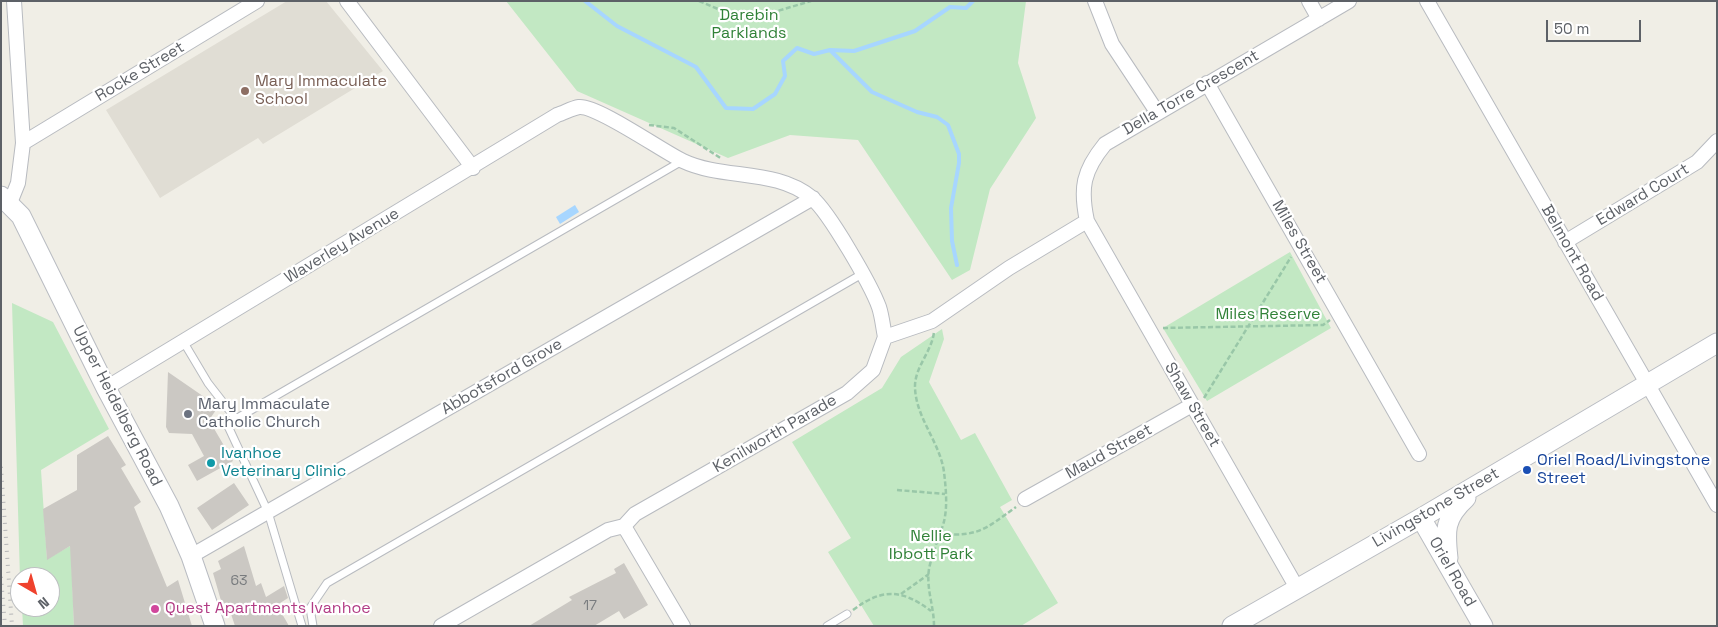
<!DOCTYPE html>
<style>
body{margin:0}
#map{position:relative;width:1718px;height:627px;overflow:hidden;background:#f0eee6;font-family:"Space Grotesk",sans-serif}
canvas{display:block}
.frame{position:absolute;inset:0;border:2px solid #5d6167;pointer-events:none}
.north{position:absolute;left:10px;top:567px;width:50px;height:50px;box-sizing:border-box;background:#fff;border:1px solid #bec0c2;border-radius:50%;rotate:142deg;font-size:14px;font-weight:700;line-height:20px;text-align:center;color:#5d6167}
.north::after{content:'';display:block;margin:auto;width:18px;height:22px;background:#ef422d;clip-path:polygon(50% 0,100% 100%,50% 72%,0 100%)}
.scale{position:absolute;left:1546px;top:20px;width:95px;height:22px;box-sizing:border-box;border:2px solid #5d6167;border-top:0;padding-left:6px;font-size:15px;line-height:18px;white-space:nowrap;color:#5d6167;-webkit-text-stroke:4px #fff;paint-order:stroke}
</style>
<div id="map">
<canvas width="1718" height="627"></canvas>
<div class="frame"></div>
<div class="north">N</div>
<div class="scale">50 m</div>
</div>
<script>
const context = document.querySelector('canvas').getContext('2d');
context.lineJoin = 'round';
function paint(path, color) { context.fillStyle = color; context.fill(path, 'evenodd'); }
function stroke(path, color, width, dash) { context.strokeStyle = color; context.lineWidth = width; context.lineCap = dash ? 'butt' : 'round'; context.setLineDash(dash || []); context.stroke(path); }
function label(font, color, halo, rows, align = 'center') {
  context.font = font + ' "Space Grotesk",sans-serif'; context.lineWidth = 4.5; context.setLineDash([]); context.textBaseline = 'middle'; context.strokeStyle = halo; context.fillStyle = color; for (const [text, x, y, turn = 0] of rows) {
    context.save(); context.translate(x, y); context.rotate((+turn || 0) * Math.PI / 180); context.textAlign = isNaN(turn) ? turn : align; if (halo) context.strokeText(text, 0, 0); context.fillText(text, 0, 0); context.restore();
  }
}
paint(new Path2D(`
 M287,1H326L383,71L263,144L258,138L160,198L106,110Z`), '#e0ddd4');
paint(new Path2D(`
 M506,1H1026L1018,63L1036,118L990,189L970,270L952,280L858,140L790,135L728,158L577,91Z
 M1290,252L1331,328L1207,401L1163,328Z
 M12,303L53,322L109,429L41,470L47,559L70,546L71,550L74,626H23L22,607H50V577H20V579Z
 M942,329L944,339L929,382L961,440L975,433L1012,500L1000,507L1058,603L1021,626H874L828,552L851,538L792,442L882,388L901,357Z`), '#c2e8c3');
paint(new Path2D(`
 M575,205L579,212L560,224L556,217Z`), '#a7d6ff');
stroke(new Path2D(`
 M585,1L617,26L696,67L726,108L753,109L775,94L785,76L783,61L797,48L814,54L830,50L854,51L915,31L950,7L966,8L973,1
 M830,50L872,92L917,112L937,117L948,125L959,154V163L951,208L952,241L957,265`), '#a7d6ff', 4);
paint(new Path2D(`
 M168,372L213,403L216,410L209,420L233,461L197,481L188,465L204,456L192,434L169,433L166,427Z
 M108,436L126,465L121,468L141,502L134,507L167,587L178,580L192,626H74L70,546L47,560L43,509L77,490V455Z
 M234,483L249,505L212,530L197,508Z
 M244,546L256,586L261,583L266,597L284,586L288,598L277,605L289,626H235L229,608L224,611L213,573L221,569L218,561Z
 M624,563L648,605L624,619L619,611L594,626H529L572,600L569,597L616,573L614,569Z`), '#cbc8c3');
const service = new Path2D(`
 M183,341L208,383L236,419
 M302,626L268,512L227,424L682,161
 M313,626L310,608L327,583L862,274
 M827,626L847,614`);
const minor = new Path2D(`
 M347,1L473,168
 M1095,1L1112,44L1157,112
 M1309,1L1319,19
 M1427,1L1717,505
 M1207,83L1419,454
 M23,143L257,1
 M10,203L18,183L23,143L14,1
 M1565,242L1697,162L1717,141
 M885,337L932,321L1009,268L1087,221
 M106,388L557,115C564,113 572,108 579,107C597,105 662,151 683,161C723,180 776,168 812,198C829,212 871,285 879,307C882,316 883,327 885,337
 M1025,499L1192,405
 M624,526L683,626
 M191,556L813,198
 M1297,588L1087,221C1080,188 1083,171 1105,144L1349,1
 M441,626L608,530L624,526L635,514L847,393L873,370L885,337`);
const secondary = new Path2D(`
 M1,196L21,216L106,388L169,506L191,556L215,626
 M1421,518L1483,626
 M1448,558C1445,531 1444,518 1466,498
 M1232,626L1421,518L1717,343`);
stroke(service, '#b8bbc0', 9);
stroke(minor, '#b8bbc0', 16);
stroke(secondary, '#b9bcc2', 21);
stroke(new Path2D(`
 M699,1L730,14L774,12L811,1
 M649,125L674,128L722,159
 M1163,328L1323,325L1330,320
 M1204,398L1291,257
 M897,490L945,494
 M939,534C979,537 985,529 1016,507
 M901,594L929,574
 M853,610C882,588 902,589 931,611
 M934,626C934,606 926,589 929,569C932,554 938,540 943,525C948,509 946,489 944,472C940,442 915,417 915,386C915,367 932,351 934,332`), '#99c7a8', 2.5, [5, 2.5]);
stroke(service, '#fff', 7);
stroke(minor, '#fff', 14);
stroke(secondary, '#fff', 19);
stroke(new Path2D(`
 M1,467L12,626
 M1,577L5,626`), '#b5b5b7', 4, [1, 6]);
for (const [x, y, r, color] of [
 [245,91,5,"#8d6e63"],
 [188,414,5,"#6b7280"],
 [211,463,5,"#0f9aa8"],
 [1527,470,5,"#1a4fb4"],
 [155,609,5,"#d1479c"]
]) { const dot = new Path2D(); dot.arc(x, y, r, 0, 2 * Math.PI); context.fillStyle = color; context.fill(dot); stroke(dot, '#fff', 2); }
label('14px', '#787b7e', null, [
 ["63",239,581],
 ["17",590,606]
]);
label('16px', '#318238', '#fff', [
 ["Darebin",749,16],
 ["Parklands",749,34],
 ["Miles Reserve",1268,315],
 ["Nellie",931,537],
 ["Ibbott Park",931,555]
]);
label('16px', '#5d6167', '#fff', [
 ["Rocke Street",140,72,-31],
 ["Della Torre Crescent",1191,93,-30],
 ["Edward Court",1643,195,-31],
 ["Miles Street",1299,242,60],
 ["Waverley Avenue",342,246,-31],
 ["Belmont Road",1572,253,60],
 ["Abbotsford Grove",502,377,-30],
 ["Shaw Street",1192,405,60],
 ["Upper Heidelberg Road",117,406,63],
 ["Kenilworth Parade",775,434,-30],
 ["Maud Street",1109,452,-29],
 ["Livingstone Street",1436,508,-30],
 ["Oriel Road",1452,572,60]
]);
label('16px', '#785e54', '#fff', [
 ["Mary Immaculate",255,82],
 ["School",255,100]
], 'left');
label('16px', '#5b616d', '#fff', [
 ["Mary Immaculate",198,405],
 ["Catholic Church",198,423]
], 'left');
label('16px', '#0d838f', '#fff', [
 ["Ivanhoe",221,454],
 ["Veterinary Clinic",221,472]
], 'left');
label('16px', '#164399', '#fff', [
 ["Oriel Road/Livingstone",1537,461],
 ["Street",1537,479]
], 'left');
label('16px', '#b23c85', '#fff', [
 ["Quest Apartments Ivanhoe",165,609]
], 'left');
</script>
